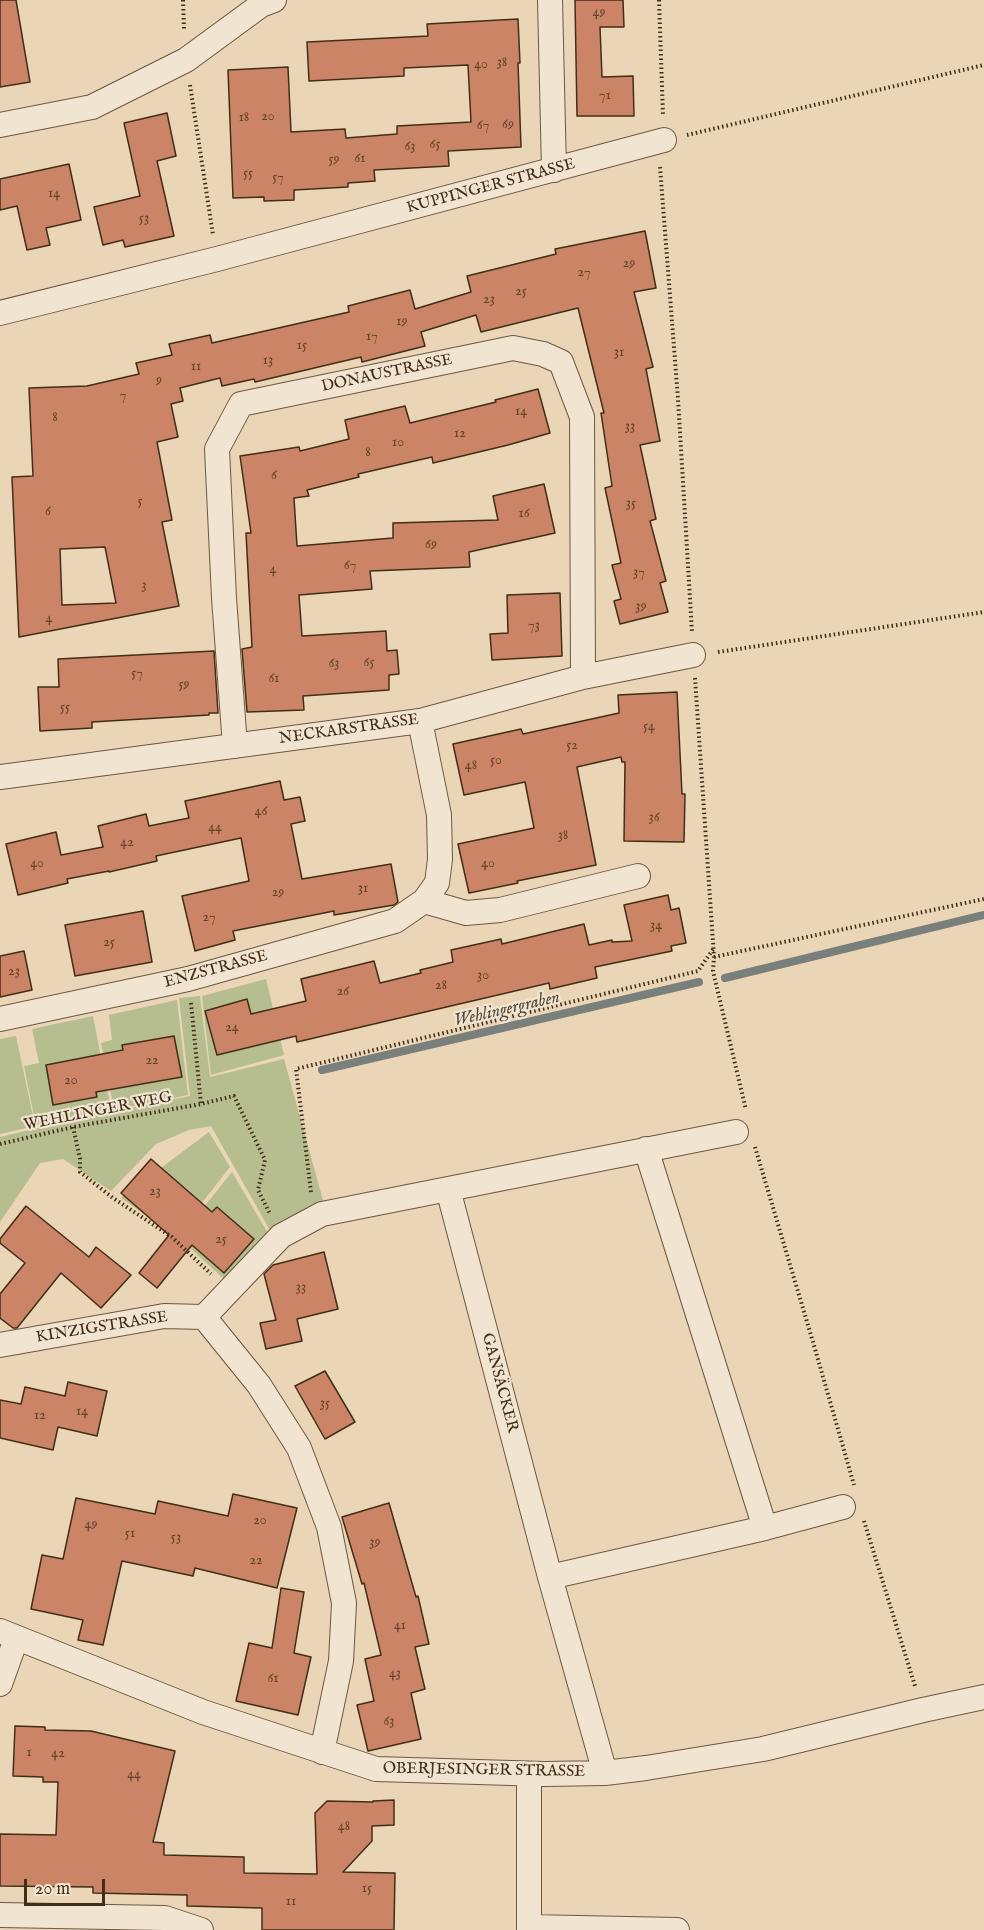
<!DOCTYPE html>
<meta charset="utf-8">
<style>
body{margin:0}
#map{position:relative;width:984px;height:1930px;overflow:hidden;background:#ead5b7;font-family:"IM FELL English",serif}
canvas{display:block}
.scale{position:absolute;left:24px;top:1879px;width:81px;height:27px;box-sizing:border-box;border:3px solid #412e19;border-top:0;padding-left:8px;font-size:18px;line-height:21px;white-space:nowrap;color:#412e19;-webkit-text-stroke:4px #f1e4d0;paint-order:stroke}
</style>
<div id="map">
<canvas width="984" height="1930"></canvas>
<div class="scale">20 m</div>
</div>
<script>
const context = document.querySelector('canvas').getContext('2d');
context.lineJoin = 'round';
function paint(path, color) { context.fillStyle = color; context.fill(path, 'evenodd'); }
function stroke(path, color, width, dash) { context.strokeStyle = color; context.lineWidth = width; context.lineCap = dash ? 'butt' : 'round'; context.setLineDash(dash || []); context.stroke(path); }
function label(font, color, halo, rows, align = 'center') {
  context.font = font + ' "IM FELL English",serif'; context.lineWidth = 4.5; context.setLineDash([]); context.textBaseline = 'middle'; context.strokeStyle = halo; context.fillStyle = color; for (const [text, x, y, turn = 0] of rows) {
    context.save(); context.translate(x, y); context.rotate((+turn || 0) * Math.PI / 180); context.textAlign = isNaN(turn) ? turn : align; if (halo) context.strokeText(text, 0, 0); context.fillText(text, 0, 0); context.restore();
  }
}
paint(new Path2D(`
 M266,979L284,1055L211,1075L202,996Z
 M200,996L210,1077L284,1059L324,1204L272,1234L211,1126L189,1130L156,1144L111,1191L63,1159L40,1163L0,1222V1137L72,1120L190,1096L179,998Z
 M177,1000L188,1095L114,1110L101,1043L112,1040L109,1015Z
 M93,1016L111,1109L36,1126L24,1066L39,1063L32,1029Z
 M16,1036L35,1126L0,1134V1039Z
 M209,1132L230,1167L176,1236L121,1198Z
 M232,1172L269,1235L224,1279L179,1238Z`), '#b6bd8e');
stroke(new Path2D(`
 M725,978L984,915
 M322,1070L699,982`), '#797f7a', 8);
const building = new Path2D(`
 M0,0H16L30,82L0,87Z
 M575,0H623L624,27H600L602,77L633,76L634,116H577Z
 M518,19L520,63H518L521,147L448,151L449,166L374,170L375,181L348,183V187L294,190V200L264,201V197L233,198L228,70L288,67L291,132L345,129L346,138L397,134V126L471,122L468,65L404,68V76L309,81L307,42L428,36L427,24Z
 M167,113L176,156L157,161L174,236L125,247L123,240L103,245L94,207L140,196L124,123Z
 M69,164L81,220L46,228L50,245L27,250L17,206L0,210V179Z
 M645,231L656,288L634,292L653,367L646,369L660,441L640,445L656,519L650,521L666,581L660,583L668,612L620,624L614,601L621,599L612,565L621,563L605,488L612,486L601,413H604L578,308L481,332L476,315L421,332L425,346L362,362L361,357L255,382L254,379L222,386L220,378L180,388L183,401L171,404L178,437L157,442L172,520L162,522L179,606L19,637L12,477L33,476L29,388L87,386L139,374L136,363L172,355L169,344L210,335L212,343L349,312L348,306L410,290L415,309L471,292L467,276L556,254L555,249ZM105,547L116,603L62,605L60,549Z
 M538,389L550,433L508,445L433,463L432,457L358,474L359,477L307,490L309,496L294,498L297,546L393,538V523L498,520L493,496L544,484L555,533L469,552L470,567L370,571L372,589L299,595L302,636L386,631L387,651L397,650L399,674L389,675V690L303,696L304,710L247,712L242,649L252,647L246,533H251L240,456L299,447L300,451L349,439L345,420L405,406L410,423L496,402L495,400Z
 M560,593L562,656L492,660L490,634L508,633L507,595Z
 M214,651L218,713H209V715L92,722V728L40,731L38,687H59L58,659Z
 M677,692L682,794H685L684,842L624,841L625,762H622L621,757L577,767L596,865L517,881L518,883L469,893L458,844L534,828L525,782L464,795L453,744L521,729L523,734L619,713L618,695Z
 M280,781L284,800L300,797L305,821L291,824L302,879L391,864L398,902L394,905L334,915V911L233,931L235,940L195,951L182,896L249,881L241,838L156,856L157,861L109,872V871L67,879L68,883L18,895L6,844L56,832L61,855L103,847L98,826L146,814L149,826L189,818L185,801Z
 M668,895L671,910L679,908L686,943L671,946L672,951L595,967L597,978L550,989L549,983L297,1042L296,1036L217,1055L205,1011L247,999L251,1014L306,1001L301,979L374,961L380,983L421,973L420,970L453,962L451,950L501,939L502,944L584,924L589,945L612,940V942L632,941L624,905Z
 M143,911L152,962L75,976L65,925Z
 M24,951L32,990L0,997V956Z
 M174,1036L182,1077L96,1092L97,1097L53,1105L46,1065L123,1050L122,1045Z
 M151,1159L212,1212L217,1207L254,1239L224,1273L192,1245L157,1288L139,1273L169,1235L121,1193Z
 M26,1206L89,1257L96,1247L131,1275L101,1308L61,1273L17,1328H13L0,1318V1294L25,1263L0,1243V1239Z
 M324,1252L338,1309L297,1319L302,1341L266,1349L260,1323L276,1320L264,1274L273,1265Z
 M325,1371L355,1422L325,1439L295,1386Z
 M68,1382L107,1391L97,1436L58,1427L53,1450L0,1438V1400L21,1404L25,1387L65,1396Z
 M233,1494L297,1508L277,1588L195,1568L193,1576L122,1561L103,1645L78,1640L83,1620L31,1609L42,1555L63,1559L76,1498L155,1514L158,1501L228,1516Z
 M389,1503L416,1597L418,1596L429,1644L415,1647L425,1689L411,1693L421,1739L368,1751L357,1705L374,1701L365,1659L381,1655L364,1583L362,1584L342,1517Z
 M281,1588L304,1592L294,1653L311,1657L298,1715L236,1701L249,1643L272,1648Z
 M15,1726L45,1727V1730L91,1731L175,1751L153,1842L164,1843V1855L244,1857V1873L317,1874L315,1813L327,1801L373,1802V1801L394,1800V1825L372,1826V1841L343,1872L395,1873L394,1930H262V1908L187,1906V1895L93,1893V1887L0,1886V1834L56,1835L58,1782H43V1777L13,1776Z`);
paint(building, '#cb8465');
stroke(building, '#412e19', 1.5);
const street = new Path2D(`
 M550,0L554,170
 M0,125L92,107L186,60L261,5L274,0
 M0,313L217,259L664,140
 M235,746L224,598L217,449L241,404L513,348L543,354L561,362L582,417L583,677
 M0,777L420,721L583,677L693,655
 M424,901L466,913L500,910L638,876
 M0,1019L188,979L395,921L424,901L437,883L440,859L439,815L420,721
 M646,1149L765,1528
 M448,1189L550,1577L605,1773
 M204,1317L281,1236L322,1214L736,1132
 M0,1345L164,1316L204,1317L259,1385L299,1448L329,1527L344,1603L341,1661L322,1752
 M550,1577L765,1528L843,1507
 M0,1631L203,1712L376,1769L545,1774L605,1773L646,1768L763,1749L923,1710L984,1697
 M0,1684L16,1639
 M529,1774V1930
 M0,1915L165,1918L201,1930
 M529,1927L677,1930`);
stroke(street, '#6b5840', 26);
stroke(new Path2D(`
 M183,0L184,30
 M659,0L663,116
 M190,85L213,235
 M687,135L984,65
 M660,167L678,399L692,632
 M718,652L984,612
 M695,678L714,957L713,971L746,1110
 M714,957L984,899
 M191,1003L201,1104
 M73,1127L80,1159V1172L113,1198L172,1237L211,1274
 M0,1144L73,1127L201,1104L234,1096L265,1160L258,1190L270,1214
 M755,1147L813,1342L854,1485
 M311,1192L296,1069L698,971L714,948
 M864,1521L915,1686`), '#412e19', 4, [1.5, 3]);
stroke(street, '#f1e4d0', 24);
label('14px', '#64442c', null, [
 ["49",599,13],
 ["38",502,63],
 ["40",481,65],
 ["71",605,96],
 ["20",268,117],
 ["18",244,118],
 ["69",508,125],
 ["67",483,126],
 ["65",435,145],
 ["63",410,147],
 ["61",360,159],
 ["59",334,160],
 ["55",248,174],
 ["57",278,178],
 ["14",54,194],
 ["53",144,219],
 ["29",629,264],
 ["27",584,273],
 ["25",521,292],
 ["23",489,300],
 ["19",402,322],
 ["17",372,337],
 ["15",302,346],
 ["31",619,353],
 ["13",268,361],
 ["11",196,367],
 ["9",159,381],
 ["7",123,396],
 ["14",521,412],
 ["8",55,418],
 ["33",630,427],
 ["12",460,434],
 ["10",398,443],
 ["8",368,453],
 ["6",274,476],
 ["5",140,502],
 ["35",631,504],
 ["6",48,512],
 ["16",524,514],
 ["69",431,545],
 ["67",350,566],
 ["4",273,570],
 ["37",639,573],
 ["3",144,586],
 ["39",641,607],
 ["4",49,619],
 ["73",534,626],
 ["65",369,663],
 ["63",334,664],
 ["57",137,674],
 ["61",274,679],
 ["59",184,685],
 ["55",65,708],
 ["54",649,727],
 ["52",572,746],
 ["50",496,761],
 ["48",471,766],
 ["46",261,812],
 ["36",654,818],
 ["44",215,828],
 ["38",563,836],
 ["42",127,843],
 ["40",37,864],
 ["40",488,864],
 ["31",363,889],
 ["29",278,893],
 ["27",209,918],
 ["34",656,926],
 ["25",109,943],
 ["23",14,972],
 ["30",483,976],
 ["28",441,986],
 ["26",343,992],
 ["24",232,1028],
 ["22",152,1061],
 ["20",71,1081],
 ["23",155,1192],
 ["25",221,1240],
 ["33",301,1288],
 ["35",325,1404],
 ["14",82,1412],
 ["12",40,1416],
 ["20",260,1521],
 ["49",91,1525],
 ["51",130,1534],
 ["53",176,1538],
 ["39",375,1543],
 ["22",256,1561],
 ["41",400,1626],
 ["43",395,1674],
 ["61",273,1679],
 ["63",389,1722],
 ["1",29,1753],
 ["42",58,1754],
 ["44",134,1775],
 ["48",344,1827],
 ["15",367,1889],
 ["11",291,1902]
]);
label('16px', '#412e19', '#f1e4d0', [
 ["KUPPINGER STRASSE",491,187,-15],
 ["DONAUSTRASSE",387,374,-12],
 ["NECKARSTRASSE",349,730,-8],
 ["ENZSTRASSE",216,970,-15],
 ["WEHLINGER WEG",98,1112,-11],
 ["KINZIGSTRASSE",102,1328,-9],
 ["GANSÄCKER",499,1383,75],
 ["OBERJESINGER STRASSE",484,1771,1]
]);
label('italic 18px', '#544939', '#f1e4d0', [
 ["Wehlingergraben",507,1010,-13]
]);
</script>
